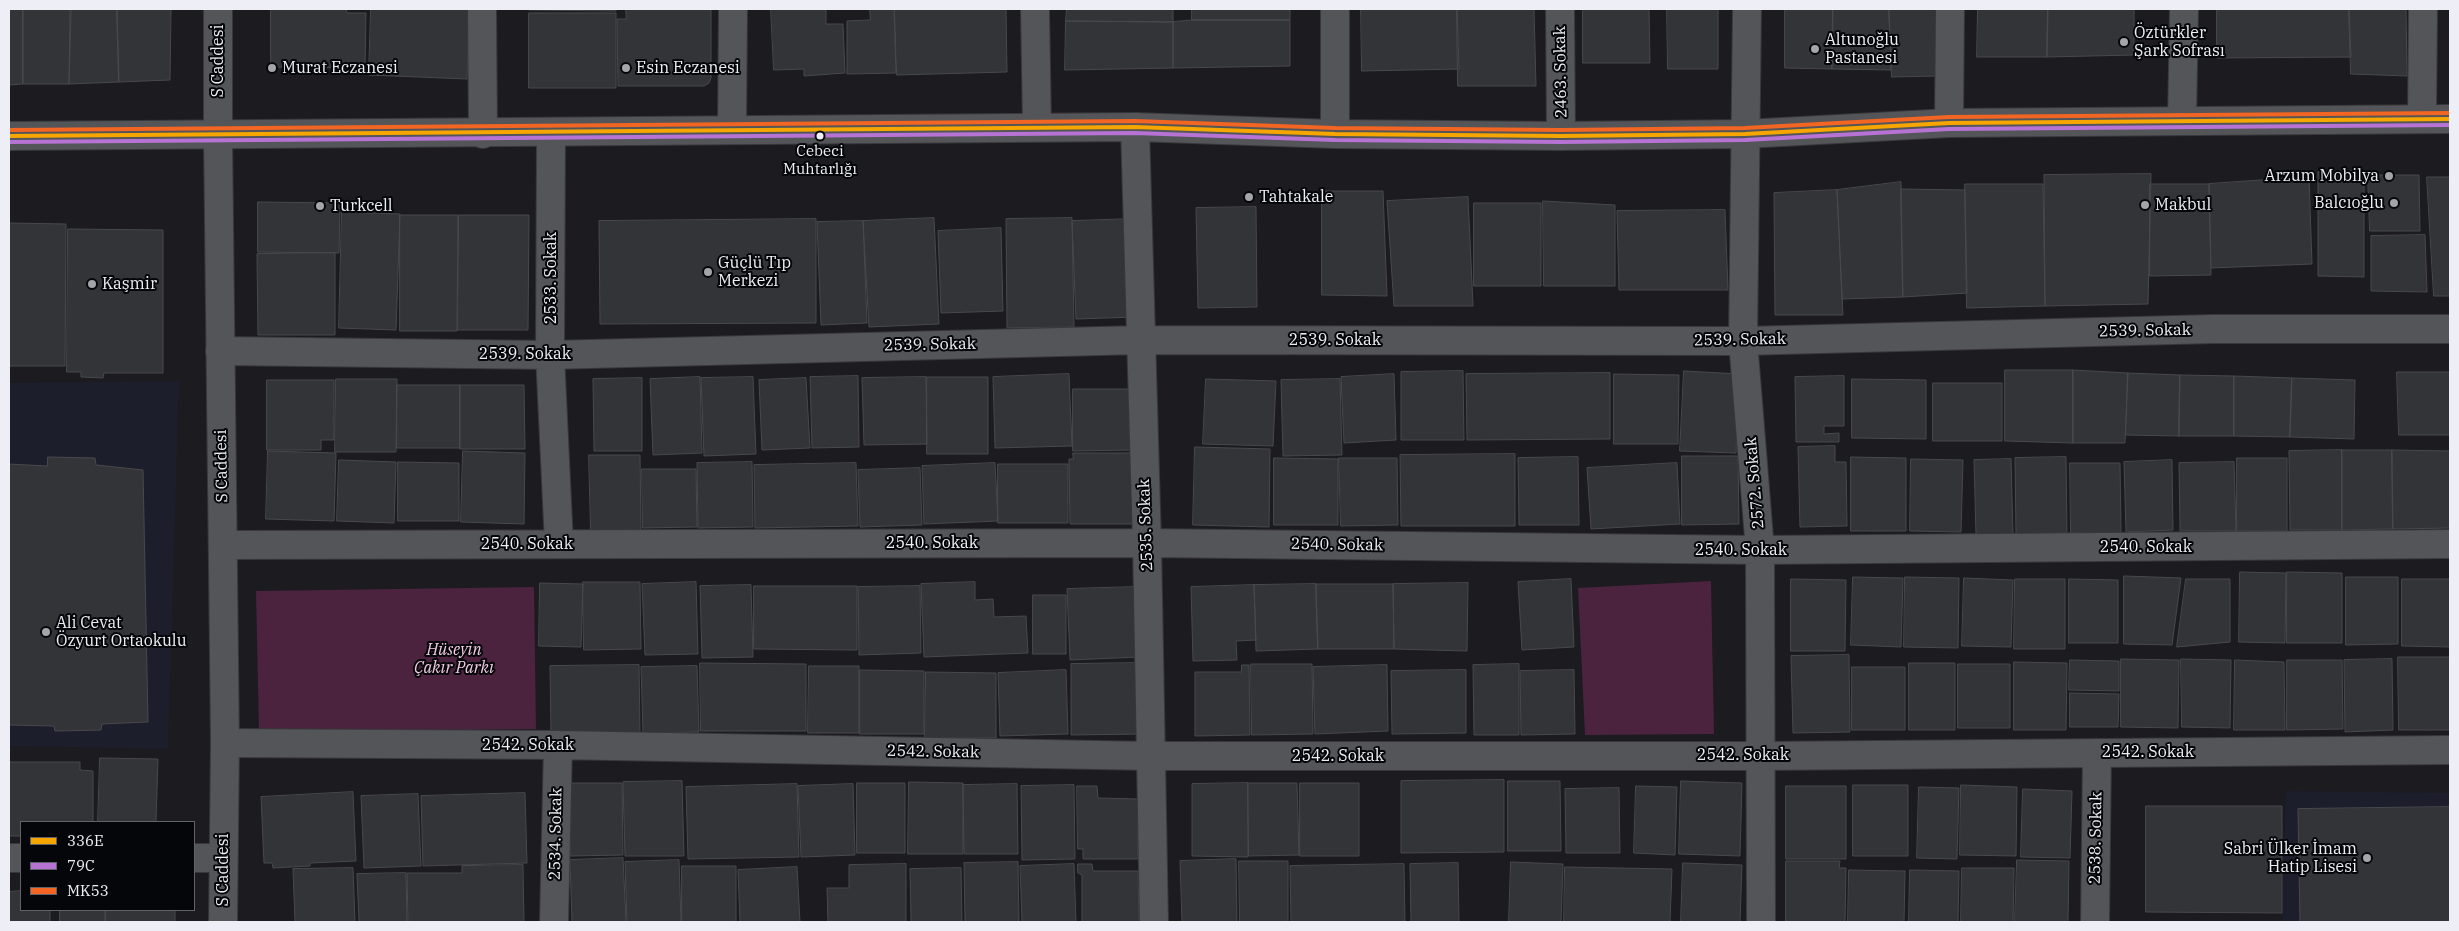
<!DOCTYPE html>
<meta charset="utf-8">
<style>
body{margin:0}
#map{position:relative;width:2459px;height:931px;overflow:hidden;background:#1b1b20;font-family:"IBM Plex Serif",serif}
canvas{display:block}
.frame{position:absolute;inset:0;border:10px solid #eeeff6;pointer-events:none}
.legend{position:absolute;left:20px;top:821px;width:175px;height:90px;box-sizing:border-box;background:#050609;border:1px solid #626368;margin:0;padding:6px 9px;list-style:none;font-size:15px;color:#eeeff6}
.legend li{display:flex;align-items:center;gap:10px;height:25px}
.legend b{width:25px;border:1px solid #626368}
</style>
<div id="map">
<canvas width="2459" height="931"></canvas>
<div class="frame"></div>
<ul class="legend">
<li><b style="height:6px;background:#f7a600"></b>336E</li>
<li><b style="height:6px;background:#b673d3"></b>79C</li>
<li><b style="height:6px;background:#f26522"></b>MK53</li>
</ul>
</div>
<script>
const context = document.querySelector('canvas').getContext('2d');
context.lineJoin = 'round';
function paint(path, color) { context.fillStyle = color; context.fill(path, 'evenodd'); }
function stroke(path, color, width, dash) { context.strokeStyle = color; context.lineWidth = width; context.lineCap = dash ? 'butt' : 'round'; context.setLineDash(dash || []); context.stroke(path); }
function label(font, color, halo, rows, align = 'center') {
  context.font = font + ' "IBM Plex Serif",serif'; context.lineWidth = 4; context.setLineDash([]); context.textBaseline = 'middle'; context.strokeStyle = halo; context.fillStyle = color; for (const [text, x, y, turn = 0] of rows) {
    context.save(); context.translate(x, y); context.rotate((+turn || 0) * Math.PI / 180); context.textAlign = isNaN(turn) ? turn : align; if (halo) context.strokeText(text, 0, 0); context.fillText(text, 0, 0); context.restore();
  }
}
paint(new Path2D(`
 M179,381L168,749L9,746V383Z
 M2286,791L2450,793V922H2282Z`), '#1c1e2b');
paint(new Path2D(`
 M1711,581L1714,734L1585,735L1578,588Z
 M534,587L536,729L259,732L256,591Z`), '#4b233e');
const building = new Path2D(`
 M9,9H23V84L9,85Z
 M23,9H70L69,84H23Z
 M117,9H171L170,80L119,82Z
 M117,9L119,82L69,84L71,10Z
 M271,9H346L347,13H366L365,68L271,67Z
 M371,9H469L467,79L369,75Z
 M529,9H616V11L529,10Z
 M626,9H711V78L709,83L704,86H618L617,19H626Z
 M771,9H826V24H843L845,73L804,76V69L774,70Z
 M870,9H894L896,73L847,74V21L870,20Z
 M895,9H1006L1007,72L897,75Z
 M1067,9H1173V22L1066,21Z
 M1192,9H1290V20H1192Z
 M1361,9H1457L1459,69L1362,71Z
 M1457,9H1534L1536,86H1458Z
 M1583,9H1649L1650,63H1583Z
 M1667,9H1718V69H1668Z
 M1785,9H1833L1832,69L1785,68Z
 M1833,9H1889L1891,70L1832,69Z
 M1889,9H1936L1937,76L1892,77Z
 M1978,9H2048L2047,57H1977Z
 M2048,9H2134V55L2047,57Z
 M2217,9H2349L2351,57L2217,58Z
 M2349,9H2406L2407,76L2351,74Z
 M529,13H616V88H529Z
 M1192,20H1290V66L1173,68V22Z
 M1066,21L1173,22V68L1065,70Z
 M2364,171V277L2318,276V172Z
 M2151,174L2148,304L2045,306L2044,175Z
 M2368,175H2419L2420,231H2370Z
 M2309,177L2312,264L2211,268L2209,184Z
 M2427,177H2450V296H2434Z
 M1901,182L1903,297L1842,299L1837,190Z
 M1965,184H2043L2045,306L1967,308Z
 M2150,184H2209L2211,275L2150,276Z
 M1901,189L1965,190L1967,293L1903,297Z
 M1837,190L1843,315H1775L1774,193Z
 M1322,191H1383L1387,296L1322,295Z
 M1468,197L1473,306H1394L1387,201Z
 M1543,201L1615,205V286H1544Z
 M258,202L340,203L339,253L258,252Z
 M1474,203H1541V286H1474Z
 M1256,207L1257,307L1198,308L1196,208Z
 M1725,210L1728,290H1619L1617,211Z
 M342,212L400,214L396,330L339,328Z
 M400,215H458L457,331H400Z
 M459,215H529L528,330H458Z
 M934,218L939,324L869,327L863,221Z
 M1072,218L1074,327L1007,328L1006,219Z
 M816,219V323L600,324L599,221Z
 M1133,219L1136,317L1076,319L1072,221Z
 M863,221L867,323L821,325L817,222Z
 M9,223L66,224L65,366H9Z
 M1001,228L1003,311L941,313L938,231Z
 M68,229L163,230V373H104L103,378L81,377V372H67Z
 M2425,235L2427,292L2371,291V236Z
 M335,253V335H258L257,254Z
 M2005,370H2073V443L2005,441Z
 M2073,370L2128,373L2125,443H2073Z
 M1463,371L1464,440H1401V372Z
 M1684,371L1739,374L1736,453L1680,451Z
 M2397,372H2450V435H2399Z
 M1610,373V439L1467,440L1466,374Z
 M2128,373L2180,375L2179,436L2126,435Z
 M1069,374L1072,446L995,448L993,377Z
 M1394,374L1396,440L1344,443L1341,377Z
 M1614,374L1679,375L1678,444H1614Z
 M2180,375L2234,376V436H2179Z
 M858,376L859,447L812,448L810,377Z
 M1844,376V426H1824V434L1839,433V442H1796L1795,377Z
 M2234,376L2292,378L2290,437L2234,436Z
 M700,377L702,453L653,455L650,379Z
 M753,377L756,454L704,456L701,378Z
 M926,377L927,444L864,445L862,378Z
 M927,377H988V454H927Z
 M642,378V451H594L593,379Z
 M806,378L810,448L762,450L759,380Z
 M2292,378L2355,380L2354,439L2290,437Z
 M336,379H397L396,452H335Z
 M1206,379L1276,381L1273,446L1203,444Z
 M1340,379L1342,455L1283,456L1281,380Z
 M1852,379L1926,380V439L1852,438Z
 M267,380H334V440H321V450H267Z
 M1933,383H2002V441H1933Z
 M397,385H460V448H397Z
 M460,385H524L525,449H460Z
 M1073,389H1134V450L1073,451Z
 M1835,446V462H1846L1847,526L1800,527L1798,447Z
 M1195,447L1270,449L1269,527L1193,525Z
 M2342,450H2392L2393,529L2342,530Z
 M2342,450V530H2290L2289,451Z
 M2392,450L2450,451V528L2393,529Z
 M268,451L336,453L334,521L266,519Z
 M463,451L525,453L524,524L461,522Z
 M1073,453H1135V524H1070L1069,459H1073Z
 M1515,454V526H1401L1400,455Z
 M589,455H640L641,530L591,531Z
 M1682,456H1738L1739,524L1682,525Z
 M48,457L95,458L96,465L143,470L148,722L102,724L101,730L55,731L54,726L9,725V464L47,466Z
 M1578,457L1579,525H1519L1518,458Z
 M1851,457L1906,458V531H1851Z
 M2066,457L2067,533L2016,534L2015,458Z
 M1274,458L1338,459V525H1274Z
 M1339,458H1397L1398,525L1341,526Z
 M2237,458H2287V531H2237Z
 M1911,459L1963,460L1961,532L1910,531Z
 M2011,459L2013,534L1976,535L1974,460Z
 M339,460L396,462L394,523L337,521Z
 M2172,460L2173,530L2126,532L2124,462Z
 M398,462L459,463V521H398Z
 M752,462L753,527L698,528L697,463Z
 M2234,462L2236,531H2180L2179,463Z
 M856,463L858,526L755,528L754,465Z
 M995,463L998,521L924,524L922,466Z
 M1677,463L1680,524L1591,529L1587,468Z
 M2070,463H2120L2121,533H2071Z
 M998,464H1068V523H998Z
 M920,468L922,525L860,527L858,470Z
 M642,469H696L697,527L643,528Z
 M2240,572L2286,573L2285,643L2239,642Z
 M2287,572L2342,573V643H2287Z
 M2124,576L2181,578L2172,645L2124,644Z
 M1853,577L1903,578L1901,647L1851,645Z
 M1905,577L1959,578L1958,648L1904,647Z
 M2346,577H2398V644L2346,645Z
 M1964,578L2013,580L2011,647L1962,646Z
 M1571,579L1574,647L1522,650L1518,582Z
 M1791,579L1846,580L1845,651H1791Z
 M2015,579H2065V649H2014Z
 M2069,579L2118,580V643H2069Z
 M2186,579H2230V642L2177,647Z
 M2402,579H2450V647L2402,646Z
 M583,582H640L641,649L584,650Z
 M696,582L698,654L645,655L642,584Z
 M975,582V600L993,599L994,617L1026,616L1028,653L924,657L921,584Z
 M540,583L583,584L581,647L539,646Z
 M1468,583L1467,651L1394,649L1393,584Z
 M1316,584L1318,649L1256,651L1254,585Z
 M1316,584H1393L1394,649H1318Z
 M751,585L753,657L702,658L700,586Z
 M1254,585L1256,640L1236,641L1237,660L1193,661L1191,587Z
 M754,586H857V650L754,649Z
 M920,586L921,653L859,655L858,587Z
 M1136,587L1139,657L1070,660L1067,589Z
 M1033,595H1066V654H1033Z
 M1849,655L1850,732L1793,733L1791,656Z
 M2398,657H2450V730H2399Z
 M2121,659L2179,660L2178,728L2121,727Z
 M2181,659L2231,660L2230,728L2182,727Z
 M2392,659L2393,730L2345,732L2344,660Z
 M2070,660L2119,661V691L2069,690Z
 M2235,660L2284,662L2285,730H2234Z
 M2287,660H2342L2343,729L2287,730Z
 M2014,662L2067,663L2066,730H2014Z
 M700,663L806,664V731H701Z
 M1140,663L1141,734L1071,735V664Z
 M1909,663H1955V730H1909Z
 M1251,664H1312L1313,734L1252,735Z
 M1519,664V735H1474L1473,665Z
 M1958,664H2010V728H1958Z
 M639,665L640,733H551L550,666Z
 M1242,665H1249L1250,735L1195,736V672H1241Z
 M1387,665L1388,731L1315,734L1313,667Z
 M697,666L699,732L643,733L641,667Z
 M809,666H859V733H808Z
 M1852,667H1905V730H1852Z
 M860,670L924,671V734H860Z
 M1066,670L1068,734L1000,736L998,673Z
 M1466,670V733L1392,734L1391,671Z
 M1574,670L1575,734L1521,735L1520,671Z
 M926,672L996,673V738H925Z
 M2070,693L2119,694L2118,727H2070Z
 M100,758L158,759L156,822H98Z
 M9,762H80V770L93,771V822H21V836H9Z
 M1504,780V852L1401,853V781Z
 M682,781L684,856H625L623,782Z
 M1508,781H1560L1561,851H1508Z
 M1681,781L1742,783L1740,856L1679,854Z
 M909,782L963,783V854H908Z
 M570,783H622L623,855L571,856Z
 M857,783H905V853H857Z
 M1248,783V857L1192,856V784Z
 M1248,783H1297L1299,855L1249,856Z
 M1300,783H1359V856H1300Z
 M797,784L799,857L688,859L686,787Z
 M853,784L855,855L801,857L798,786Z
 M1017,784L1018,854H964L963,785Z
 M1074,785L1075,859L1022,860L1021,786Z
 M1853,785H1908V856H1853Z
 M1961,785L2017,787L2016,856L1960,855Z
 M1077,786H1097L1098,798L1138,799V859H1083V849H1078Z
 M1636,786L1677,787L1675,855L1634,853Z
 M1786,786H1846V859H1786Z
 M1919,787L1959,788L1957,859L1917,858Z
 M1619,788L1620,853H1566L1565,789Z
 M2023,789L2072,791L2070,858L2021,857Z
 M353,792L356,861L310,863V866L273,868L272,863H264L261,797Z
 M525,793L527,863L423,866L421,796Z
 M418,794L421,866L364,868L361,796Z
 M2146,806H2282V913L2146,912Z
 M2450,807V922H2300L2298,809Z
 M623,858L626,922H572L570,860Z
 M1236,859L1237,922H1182L1180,861Z
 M679,860L681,922H627L625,862Z
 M2017,860L2069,861L2068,922H2015Z
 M1239,861H1288V922H1240Z
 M1786,861H1840L1839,868H1846L1845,922H1786Z
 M1018,862L1019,922H965L964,863Z
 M1511,862L1563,864L1561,922H1509Z
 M1458,863L1459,922H1411L1410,864Z
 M1683,863L1742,865L1740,922H1681Z
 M906,864V922H828L827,888H849V865Z
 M1074,864L1076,922H1022L1020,866Z
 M1078,864H1092L1093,871H1138L1139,922H1082V875L1078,873Z
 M1404,864L1405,922H1291L1290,866Z
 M523,865L524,922H408L407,873H462V866Z
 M682,866H736V922H682Z
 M797,867L800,922H740L738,870Z
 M1565,867L1672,869L1670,922H1564Z
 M353,868L355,922H295L293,869Z
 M961,868L962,922H911L910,869Z
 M1962,868H2014L2013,922H1961Z
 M1849,870L1905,871L1904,922H1848Z
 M1910,870L1959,871L1958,922H1909Z
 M406,873L407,922H359L357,874Z
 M21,891V910H50V922H9V892Z
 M60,910H105V922H60Z
 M106,910H175V922H106Z`);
paint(building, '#333438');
stroke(building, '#48494d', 1);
const street = new Path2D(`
 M482,9L483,134
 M1035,9L1037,127
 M1560,9L1561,136
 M1747,9L1743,341L1760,550L1761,922
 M2422,119L2423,9
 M2182,121L2184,9
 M1949,123L1950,9
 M1135,127L1147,543L1154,922
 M732,130L733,9
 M551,132L550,355L559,544
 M1335,134V9
 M220,351L550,355L1140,340L1743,341L2213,329H2450
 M223,545L1147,543L1760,550L2450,544
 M225,743L558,745L1151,756H1761L2450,750
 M9,858H21
 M194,858H223
 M554,922L558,745
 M2095,922L2097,753`);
const secondary = new Path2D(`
 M218,9V136L225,743L223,922
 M9,136L1135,127L1335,134L1561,136L1745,134L1949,123L2450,119`);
stroke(street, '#38383c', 30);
stroke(secondary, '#38383c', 30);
stroke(street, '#545558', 28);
stroke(secondary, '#545558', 28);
stroke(new Path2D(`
 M9,136L1135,127L1335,134L1561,136L1745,134L1949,123L2450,119`), '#f7a600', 4);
stroke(new Path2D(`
 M9,142L1135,133L1335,140L1561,142L1745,140L1949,129L2450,125`), '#b673d3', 4);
stroke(new Path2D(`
 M9,130L1135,121L1335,128L1561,130L1745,128L1949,117L2450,113`), '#f26522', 4);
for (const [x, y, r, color] of [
 [2124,42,5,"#a4a5ab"],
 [1815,49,5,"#a4a5ab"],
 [272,68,5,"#a4a5ab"],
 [626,68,5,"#a4a5ab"],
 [820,136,4.5,"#eeeff6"],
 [2389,176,5,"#a4a5ab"],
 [1249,197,5,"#a4a5ab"],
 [2394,203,5,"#a4a5ab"],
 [2145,205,5,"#a4a5ab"],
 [320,206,5,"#a4a5ab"],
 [708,272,5,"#a4a5ab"],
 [92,284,5,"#a4a5ab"],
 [46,632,5,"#a4a5ab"],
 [2367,858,5,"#a4a5ab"]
]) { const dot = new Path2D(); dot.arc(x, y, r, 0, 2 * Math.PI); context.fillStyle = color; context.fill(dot); stroke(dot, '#050609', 2); }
label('15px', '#eeeff6', '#050609', [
 ["Cebeci",820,152],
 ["Muhtarlığı",820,170]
]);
label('16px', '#eeeff6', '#050609', [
 ["Öztürkler",2134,33],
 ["Şark Sofrası",2134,51],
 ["Altunoğlu",1825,40],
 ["Pastanesi",1825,58],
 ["Murat Eczanesi",282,68],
 ["Esin Eczanesi",636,68],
 ["Arzum Mobilya",2379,176,"right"],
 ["Tahtakale",1259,197],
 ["Balcıoğlu",2384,203,"right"],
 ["Makbul",2155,205],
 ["Turkcell",330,206],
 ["Güçlü Tıp",718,263],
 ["Merkezi",718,281],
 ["Kaşmir",102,284],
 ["Ali Cevat",56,623],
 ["Özyurt Ortaokulu",56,641],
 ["Sabri Ülker İmam",2357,849,"right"],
 ["Hatip Lisesi",2357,867,"right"]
], 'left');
label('16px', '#eeeff6', '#050609', [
 ["S Caddesi",218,61,-90],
 ["2463. Sokak",1561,72,-91],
 ["2533. Sokak",551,278,-90],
 ["2539. Sokak",2145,331,-1],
 ["2539. Sokak",1335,340],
 ["2539. Sokak",1740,340,-1],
 ["2539. Sokak",930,345,-1],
 ["2539. Sokak",525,354],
 ["S Caddesi",222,466,-91],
 ["2572. Sokak",1755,483,-95],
 ["2535. Sokak",1146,525,-92],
 ["2540. Sokak",932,543],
 ["2540. Sokak",527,544],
 ["2540. Sokak",1337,545,1],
 ["2540. Sokak",2146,547],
 ["2540. Sokak",1741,550],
 ["2542. Sokak",528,745],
 ["2542. Sokak",933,752,1],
 ["2542. Sokak",2148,752],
 ["2542. Sokak",1743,755],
 ["2542. Sokak",1338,756],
 ["2534. Sokak",556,834,-89],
 ["2538. Sokak",2096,838,-89],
 ["S Caddesi",223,870,-90]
]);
label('italic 16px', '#f3cbe3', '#050609', [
 ["Hüseyin",454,650],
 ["Çakır Parkı",454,668]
]);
</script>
